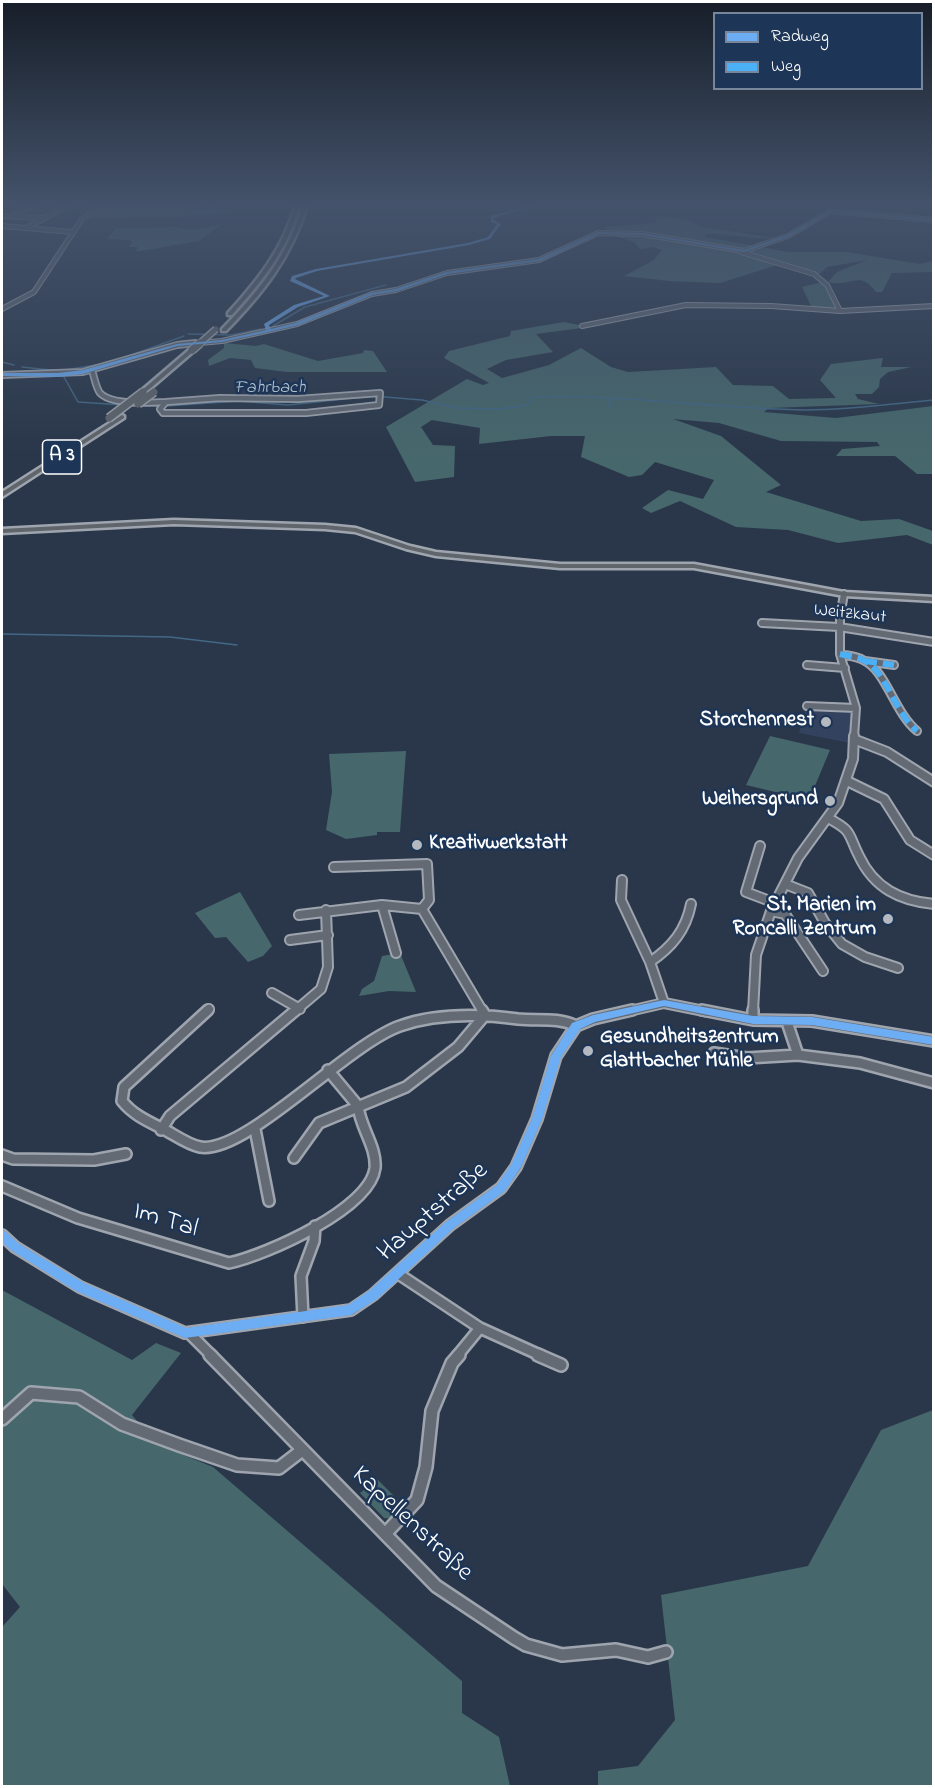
<!DOCTYPE html>
<meta charset="utf-8">
<style>
body{margin:0}
#map{position:relative;width:935px;height:1788px;overflow:hidden;background:#2a374a;font-family:"Indie Flower",sans-serif}
canvas{display:block}
.frame{position:absolute;inset:0;border:3px solid #fff;pointer-events:none}
.legend{position:absolute;left:713px;top:12px;width:210px;height:78px;box-sizing:border-box;background:#1d3557;border:2px solid #77869a;margin:0;padding:8px 10px;list-style:none;font-size:18px;color:#fff}
.legend li{display:flex;align-items:center;gap:12px;height:30px}
.legend b{width:30px;border:2px solid #77869a}
</style>
<div id="map">
<canvas width="935" height="1788"></canvas>
<div class="frame"></div>
<ul class="legend">
<li><b style="height:8px;background:#6dadf4"></b>Radweg</li>
<li><b style="height:8px;background:#4cb0f7"></b>Weg</li>
</ul>
</div>
<script>
const context = document.querySelector('canvas').getContext('2d');
context.lineJoin = 'round';
function paint(path, color) { context.fillStyle = color; context.fill(path, 'evenodd'); }
function stroke(path, color, width, dash) { context.strokeStyle = color; context.lineWidth = width; context.lineCap = dash ? 'butt' : 'round'; context.setLineDash(dash || []); context.stroke(path); }
function label(font, color, halo, rows, align = 'center') {
  context.font = font + ' "Indie Flower",sans-serif'; context.lineWidth = 5; context.setLineDash([]); context.textBaseline = 'middle'; context.strokeStyle = halo; context.fillStyle = color; for (const [text, x, y, turn = 0] of rows) {
    context.save(); context.translate(x, y); context.rotate((+turn || 0) * Math.PI / 180); context.textAlign = isNaN(turn) ? turn : align; if (halo) context.strokeText(text, 0, 0); context.fillText(text, 0, 0); context.restore();
  }
}
paint(new Path2D(`
 M806,709L851,711L850,743L799,733Z`), '#33425e');
paint(new Path2D(`
 M105,206H193L200,210L211,206L233,212L172,217L86,218Z
 M657,216L684,219L703,227L775,238C752,240 730,233 707,234L705,237L789,252H847L920,264L933,261V272L892,273L882,292H876C860,269 849,288 828,282L837,272L867,260L827,267L821,273L811,276L777,265L720,283L670,281L624,276L654,260L662,250L653,247L640,249L634,242L609,234L605,227L655,223Z
 M222,224L199,241L140,251H136L138,247H129L132,242L130,240L107,239L116,228L177,227L190,230Z
 M822,282L837,310L812,308L802,287Z
 M564,322L589,327L536,334L553,352L506,360L487,369L502,378L549,365L581,348L611,367L628,372L716,367L733,385L773,386L789,399L836,398L820,380L831,364L883,358L881,367H911L888,372L880,379L879,387L872,394H855L858,399L879,404L769,408L764,412L836,418L933,406V474H917L895,456H836L842,449L880,446L877,442L781,441L719,423L673,419L721,436L781,485L766,492L861,521L899,519L933,531V545L907,535L838,543L788,530L736,527L680,501L651,513L642,508L668,490L703,499L714,480L655,462L642,475L629,477L581,457L585,436H551L479,444L480,428L432,420L421,427L433,445L455,446L454,477L415,482L386,427L467,379L483,385L489,383L444,358L449,351L510,336L511,331Z
 M224,343L256,346L264,344L318,361L363,353L364,350L373,351L387,372H287L255,368L251,360L230,358L209,366L208,360L224,348Z
 M770,736L830,750L809,800L746,785Z
 M406,751L400,832H377V835L346,839L326,830L332,792L329,754Z
 M240,892L272,946L263,956L248,962L226,937L215,938L195,913Z
 M400,953L416,992L389,991L359,996L362,989L374,981L382,956Z
 M2,1290L132,1360L156,1343L181,1353L132,1415L157,1444L213,1467L462,1681V1713L499,1737L510,1786H2V1627L20,1607L2,1584Z
 M933,1410V1786H598V1771L638,1766L675,1720L661,1595L808,1566L881,1430Z
 M377,1479L405,1507L393,1519L384,1518L360,1493Z`), '#46676c');
stroke(new Path2D(`
 M273,326L305,307L386,285
 M188,334L231,335L261,329
 M117,360L184,336
 M2,362L14,365
 M22,367L59,371L108,363
 M64,377L78,402L123,405
 M608,398L612,409
 M146,406H160
 M167,406L238,401L288,405L373,396L422,400L457,408L500,409L528,405L532,397C624,394 714,409 806,410C849,410 892,404 934,400
 M2,634L170,637L237,645`), '#426886', 1.5);
const minorFar5 = new Path2D(`
 M2,216L43,218
 M12,216L32,206
 M2,226L73,232
 M26,228L67,206
 M2,309L34,292L82,219L102,206
 M840,311L934,306
 M582,326L686,305L771,306L840,311L827,285L814,274L741,252
 M178,345L222,341L297,324L372,294L396,290L447,273L539,260L598,233L642,234L744,251L788,236L831,211L934,220`);
const minorFar4 = new Path2D(`
 M92,370C94,376 96,388 100,393C111,405 151,403 166,402
 M2,375L83,372L177,345L195,343
 M380,393L379,405L306,413H163L160,409L166,402L220,398L298,399Z`);
const minorFar3 = new Path2D(`
 M844,594L840,617V654L856,708L854,737
 M762,623L839,627L934,642
 M840,654C848,656 856,656 863,660C886,670 894,712 917,731
 M865,661L894,665
 M807,665L845,668
 M807,706L856,708`);
const minorFar2 = new Path2D(`
 M856,740L887,752L934,782
 M847,781L884,799L910,840L934,855
 M828,818C854,832 847,833 859,856C874,888 900,901 934,904
 M760,846L746,892L775,903
 M334,867L427,864L429,900L422,909
 M622,880L621,900L650,962L664,1003
 M785,884L808,893L825,923L842,944L865,957L898,968
 M382,905L396,953
 M771,911L785,914L823,971
 M299,915L382,905L422,909L483,1012
 M290,940L328,935
 M650,962C672,947 686,930 691,904
 M272,993L300,1009
 M206,1012L209,1009
 M294,1012L321,989L328,967L326,910
 M625,1012L664,1003L709,1012
 M753,1012L756,955L771,911L798,858L838,803L853,759L854,736`);
const minorFar1 = new Path2D(`
 M208,1010L124,1087L122,1101C134,1116 150,1122 167,1131C176,1136 189,1145 200,1147C245,1155 346,1045 400,1026C437,1013 480,1014 518,1019C538,1021 558,1017 576,1026
 M482,1010L485,1015
 M702,1010L753,1020L812,1021L934,1041
 M753,1020V1010
 M787,1022L798,1055L860,1063L934,1083
 M714,1053L747,1058L798,1055
 M328,1070L358,1106
 M255,1129L269,1201
 M161,1130L170,1116L296,1010
 M2,1155L13,1159L94,1160L126,1154
 M294,1158L319,1123L406,1087L458,1047L485,1015
 M2,1186L78,1218L229,1263C266,1255 370,1209 375,1168C377,1147 360,1127 358,1106
 M2,1235L15,1247L80,1287L185,1333L351,1310L373,1295L450,1225L501,1188L516,1167L537,1119L556,1056L576,1026L593,1019L632,1010
 M397,1273L480,1328L542,1356
 M303,1317L301,1276L314,1241L315,1226
 M189,1333L212,1356
 M457,1356L480,1328`);
const minor = new Path2D(`
 M210,1355L436,1586L514,1638L526,1645L562,1655L616,1650L648,1657L666,1652
 M538,1355L561,1365
 M2,1419L31,1393L79,1397L122,1424L179,1445L237,1465L279,1468L301,1451
 M385,1534L417,1500L426,1467L432,1411L452,1363L459,1355`);
const major = new Path2D(`
 M174,520L325,525L356,528L410,546L436,552L560,564H694L844,592L934,597V601L844,596L694,568H560L436,556L406,549L355,532L325,529L174,524L2,533V529Z`);
const highway = new Path2D(`
 M295,206H299C288,250 261,282 232,315H228V313C257,281 283,249 295,206Z
 M303,206H307C291,258 263,293 226,331H222V329C259,291 287,257 303,206Z
 M190,349L195,350L145,393H141V391Z
 M122,415L124,416V418L2,497V492Z`);
stroke(minorFar5, '#9fa5ae', 6);
stroke(minorFar4, '#9fa5ae', 8);
stroke(minorFar3, '#9fa5ae', 10);
stroke(minorFar2, '#9fa5ae', 12);
stroke(minorFar1, '#9fa5ae', 14);
stroke(minor, '#9fa5ae', 16);
stroke(major, '#9fa5ae', 5);
stroke(highway, '#9fa5ae', 5);
stroke(minorFar5, '#636a74', 4);
stroke(minorFar4, '#636a74', 4.5);
stroke(minorFar3, '#636a74', 6);
stroke(minorFar2, '#636a74', 8);
stroke(minorFar1, '#636a74', 9);
stroke(minor, '#636a74', 11);
paint(major, '#5f656b');
paint(highway, '#5f656b');
const highwayBridgeFar1 = new Path2D(`
 M198,345L216,329`);
const highwayBridge = new Path2D(`
 M192,350L200,343
 M138,404L154,392
 M109,418L143,392`);
stroke(highwayBridgeFar1, '#9fa5ae', 8, []);
stroke(highwayBridge, '#9fa5ae', 10, []);
stroke(highwayBridgeFar1, '#5f656b', 5);
stroke(highwayBridge, '#5f656b', 7);
stroke(new Path2D(`
 M840,654C848,656 856,656 863,660C886,670 894,712 917,731
 M865,661L894,665`), '#4cb0f7', 6, [12, 6]);
paint(new Path2D(`
 M528,206H533L494,218V220L501,224L490,239L469,245L317,271L296,278L295,279L330,296L298,307L269,325L271,329L295,323L370,293L395,289L445,272L538,259L598,232L642,233L744,250L787,235L831,210L934,219V221L832,212L789,237L744,252L642,235L599,234L541,261L448,274L398,291L373,295L299,325L269,332L222,342L177,346L83,374L58,377L2,376V373H58L83,370L177,344L222,340L266,330L264,324L294,305L324,296L290,281L292,276L316,269L468,243L488,237L497,224L491,222V216Z
 M664,1000L753,1016L812,1017L934,1037V1045L812,1025L753,1024L664,1006L595,1022L580,1029L561,1057L542,1119L521,1167L505,1191L454,1228L377,1299L351,1315L185,1338L76,1291L11,1250L2,1242V1230L6,1232L19,1244L84,1283L186,1328L348,1305L369,1291L446,1222L497,1185L511,1165L532,1119L551,1056L572,1023L593,1015Z`), '#6dadf4');
const sky = context.createLinearGradient(0, 0, 0, 456);
sky.addColorStop(0, '#171e29');
sky.addColorStop(0.45, '#44536b');
sky.addColorStop(1, '#44536b00');
context.fillStyle = sky;
context.fillRect(0, 0, 935, 456);
for (const [x, y, r, color] of [
 [826,722,6,"#b4b9c0"],
 [830,801,6,"#b4b9c0"],
 [417,845,6,"#b4b9c0"],
 [888,919,6,"#b4b9c0"],
 [588,1051,6,"#b4b9c0"]
]) { const dot = new Path2D(); dot.arc(x, y, r, 0, 2 * Math.PI); context.fillStyle = color; context.fill(dot); stroke(dot, '#1d3557', 2); }
label('italic 18px', '#b4c5d1', '#1d3557', [
 ["Fahrbach",270,389]
]);
label('18px', '#fff', '#1d3557', [
 ["Weitzkaut",850,615,6]
]);
for (const [x, y, w] of [
 [62,457,39]
]) { const box = new Path2D(); box.roundRect(x - w / 2, y - 17, w, 34, 4.5); context.fillStyle = '#1d3557'; context.fill(box); stroke(box, '#fff', 1.5); }
label('bold 20px', '#fff', null, [
 ["A 3",62,457]
]);
label('bold 21px', '#fff', '#1d3557', [
 ["Storchennest",814,722],
 ["Weihersgrund",818,801],
 ["Kreativwerkstatt",429,845,"left"],
 ["St. Marien im",876,907],
 ["Roncalli Zentrum",876,931],
 ["Gesundheitszentrum",600,1039,"left"],
 ["Glattbacher Mühle",600,1063,"left"]
], 'right');
label('26px', '#fff', '#1d3557', [
 ["Hauptstraße",434,1213,-41],
 ["Im Tal",165,1222,17],
 ["Kapellenstraße",411,1525,43]
]);
</script>
